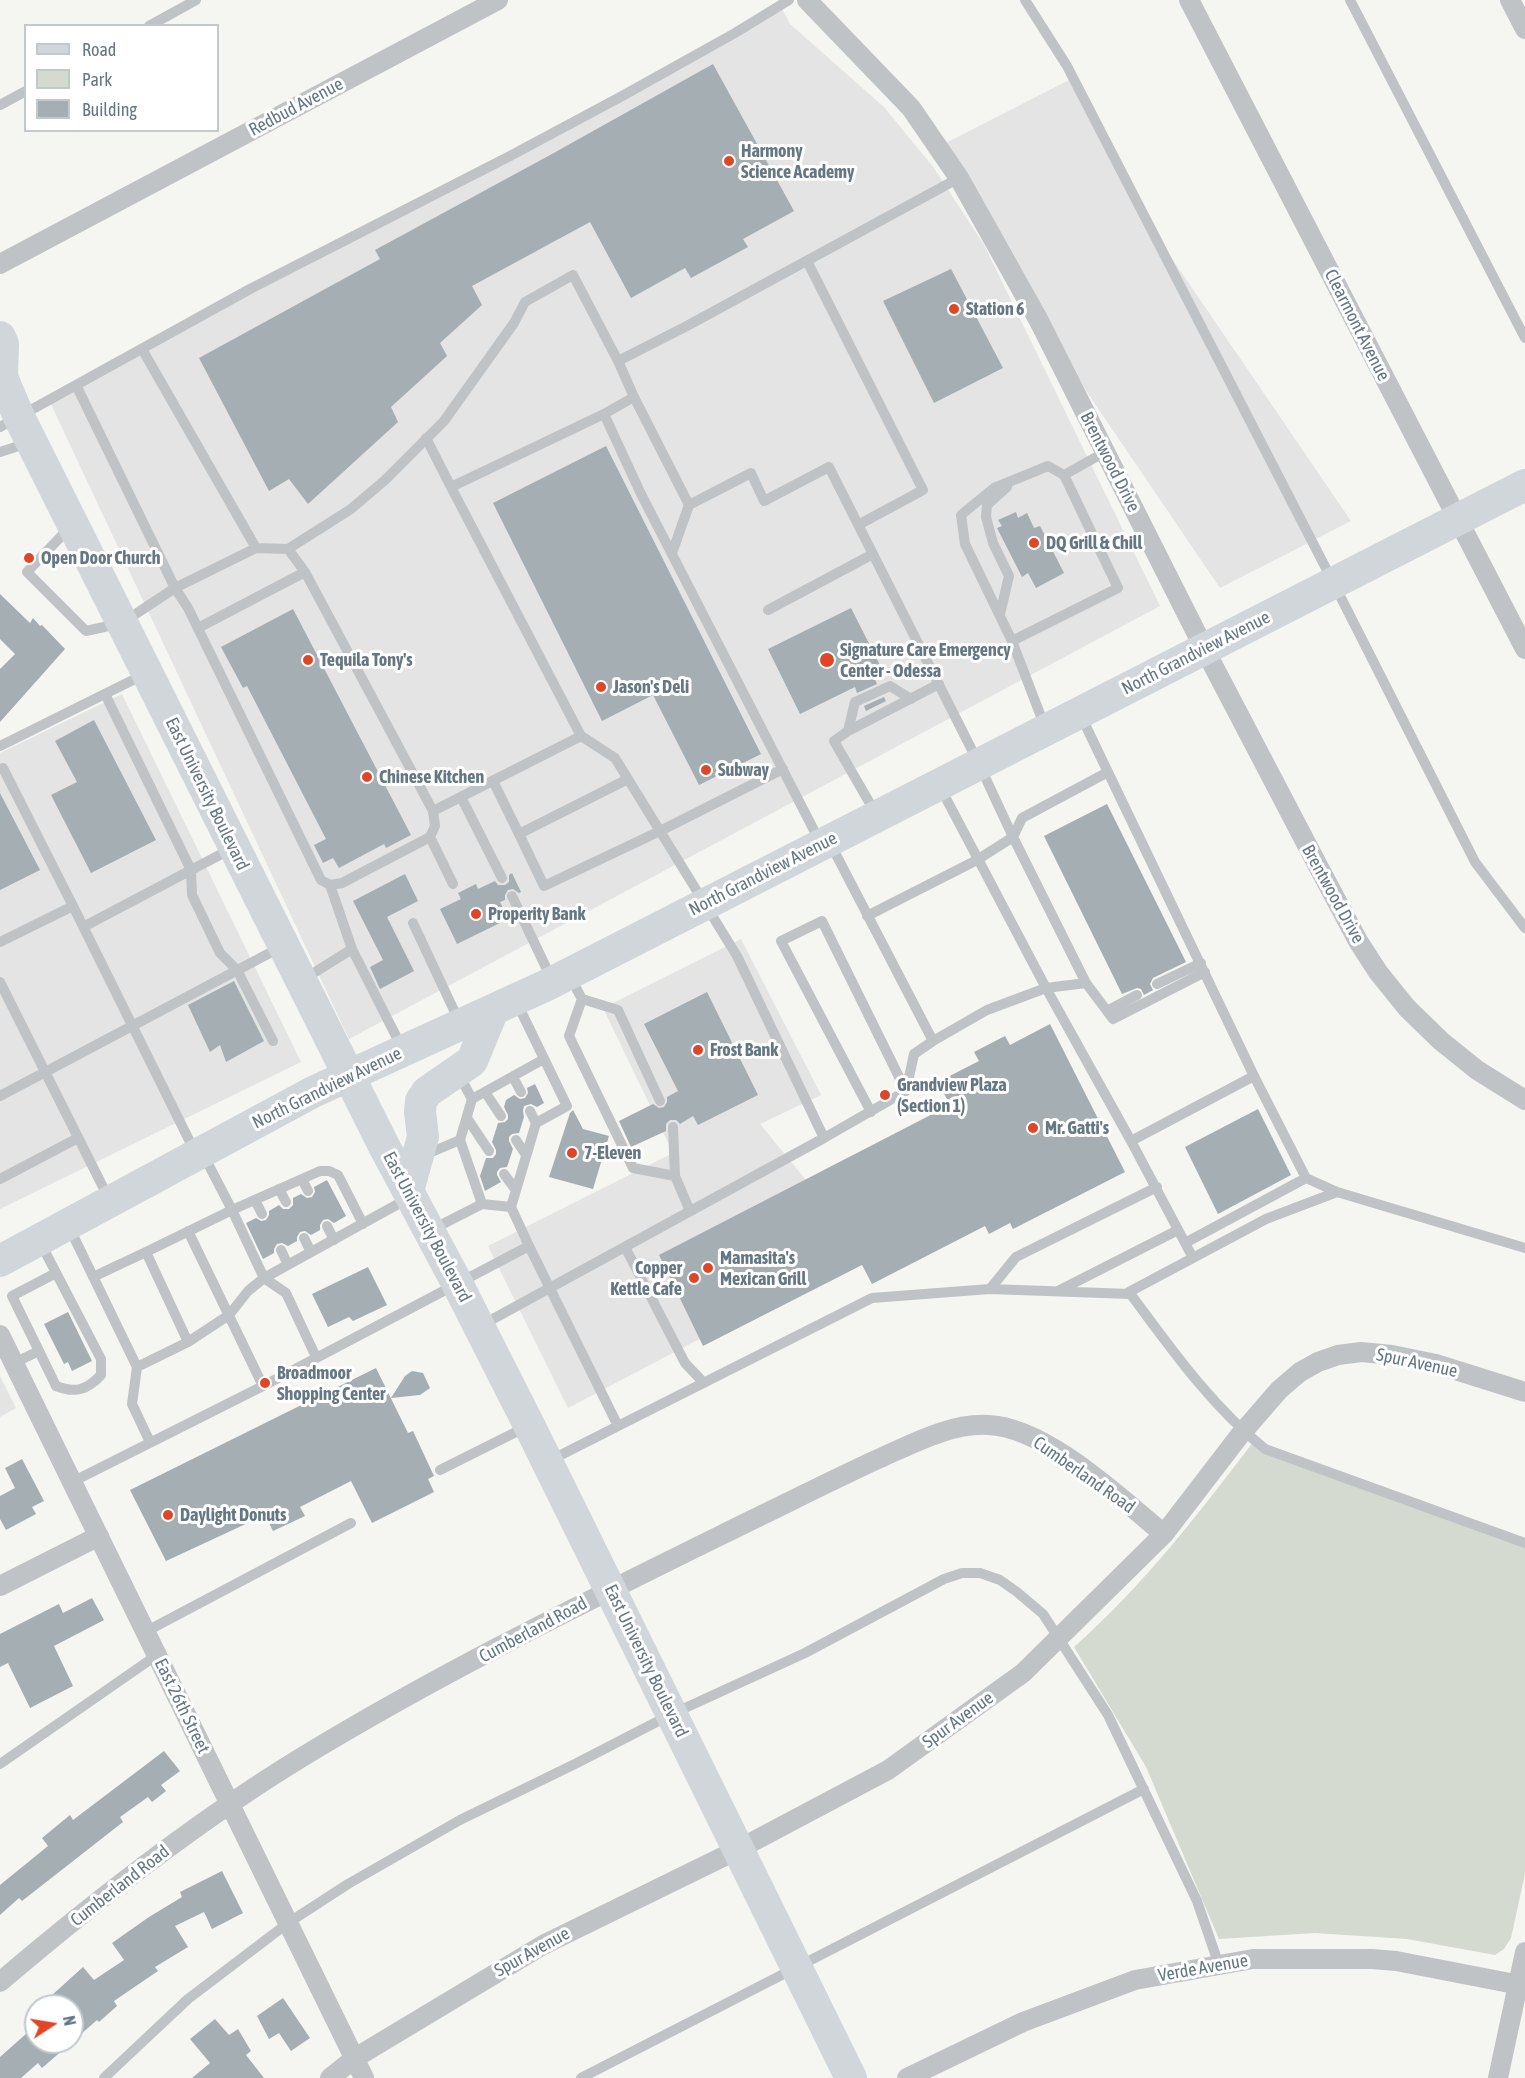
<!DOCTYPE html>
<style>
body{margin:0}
#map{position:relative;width:1525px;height:2078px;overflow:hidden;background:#f5f5f2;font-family:"Asap Condensed",sans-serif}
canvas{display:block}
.legend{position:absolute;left:24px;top:24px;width:195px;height:108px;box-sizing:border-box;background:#fff;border:2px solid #c1c9cd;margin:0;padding:8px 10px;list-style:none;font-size:18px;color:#657782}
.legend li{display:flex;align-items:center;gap:12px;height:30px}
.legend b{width:30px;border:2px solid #c1c9cd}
.north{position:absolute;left:24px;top:1994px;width:60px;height:60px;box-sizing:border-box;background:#fff;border:2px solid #c1c9cd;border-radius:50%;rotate:78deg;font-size:16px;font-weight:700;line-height:24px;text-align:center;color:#657782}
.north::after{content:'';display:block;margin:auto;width:21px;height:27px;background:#df4628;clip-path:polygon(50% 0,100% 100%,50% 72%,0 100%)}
</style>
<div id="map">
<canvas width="1525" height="2078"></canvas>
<ul class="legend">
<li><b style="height:8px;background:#d1d6da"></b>Road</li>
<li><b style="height:16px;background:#d5dad1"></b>Park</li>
<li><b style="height:16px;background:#a5aeb3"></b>Building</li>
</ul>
<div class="north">N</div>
</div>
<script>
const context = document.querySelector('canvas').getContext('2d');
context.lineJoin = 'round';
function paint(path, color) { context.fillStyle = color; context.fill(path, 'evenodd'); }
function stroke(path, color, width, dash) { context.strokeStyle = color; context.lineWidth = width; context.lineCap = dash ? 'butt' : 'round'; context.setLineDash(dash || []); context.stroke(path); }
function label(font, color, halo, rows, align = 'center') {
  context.font = font + ' "Asap Condensed",sans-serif'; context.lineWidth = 6; context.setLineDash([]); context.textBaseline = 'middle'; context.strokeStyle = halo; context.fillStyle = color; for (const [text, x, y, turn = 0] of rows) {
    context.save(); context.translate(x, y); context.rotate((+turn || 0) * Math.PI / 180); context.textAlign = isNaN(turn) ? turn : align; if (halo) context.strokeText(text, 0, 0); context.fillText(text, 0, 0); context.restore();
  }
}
paint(new Path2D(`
 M782,9L790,24L884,107L934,168L984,245L1160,606L349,1039L49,400Z
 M1073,78L1162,244L1351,521L1220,588L1038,320L938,147Z
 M122,694L301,1062L0,1209V753Z
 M741,939L821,1095L760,1124L865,1252L568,1408L488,1246L673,1153L603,1008Z
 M0,1376L16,1408L0,1417Z`), '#e3e4e3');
paint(new Path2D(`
 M1254,1441L1525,1543V1874L1511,1938L1504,1949L1495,1955L1407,1939L1315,1933L1219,1939L1146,1767L1074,1647C1143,1586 1199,1513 1254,1441Z`), '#d5dad1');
paint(new Path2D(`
 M713,64L794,211L743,239L748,247L691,278L685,268L631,298L590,222L472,286L482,305L440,343L447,356L391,407L398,422L308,504L289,479L269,491L199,358L380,259L375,250L552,154Z
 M951,269L1003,368L934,403L883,301Z
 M606,446L761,754L699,785L653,695L602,721L493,503Z
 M1016,512L1018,518L1027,513L1034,528L1040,526L1064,573L1036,588L1028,573L1022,577L997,528L1002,526L998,520Z
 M0,594L30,623L33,618L40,626L42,625L65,649L0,722V669L15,654L0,639Z
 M851,608L884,673L874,677L877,684L857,693L855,687L800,714L768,649Z
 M293,609L411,835L386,848L384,844L339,868L333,858L323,863L314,845L326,839L247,686L243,688L221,647Z
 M884,697L886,701L866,711L864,706Z
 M94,720L156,840L91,873L51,795L77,782L55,741Z
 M0,793L40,870L0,890Z
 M1107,804L1186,962L1153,978L1150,984L1153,990L1144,995L1141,989L1137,988L1122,994L1044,836Z
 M512,873L521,892L519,893L513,889L508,890L505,895V900L500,902L508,919L457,944L440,909L461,899L458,893L476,884L478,889L495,881L498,885H505L509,882V875Z
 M405,874L418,901L387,917L414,971L380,989L370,967L383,960L353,901Z
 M234,981L264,1041L226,1062L220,1045L210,1052L188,1005Z
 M707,992L758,1095L698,1125L693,1116L680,1124L676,1120H670L666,1124V1131L631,1147L619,1121L653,1104L659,1108L664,1107L667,1102V1097L678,1091L644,1024Z
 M1050,1024L1125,1172L1013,1229L1010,1223L989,1234L985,1226L872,1284L862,1265L703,1346L659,1255L950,1105L938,1082L979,1061L974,1052L1005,1036L1010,1045Z
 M535,1084L544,1103L537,1107L531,1104L524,1106L523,1111L524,1117L519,1133L512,1134L509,1137V1141L513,1149L507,1167L500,1168L497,1172V1175L501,1182L485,1191L480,1176L486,1158H493L496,1154V1150L492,1142L498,1123L505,1122L508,1119V1115L504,1107L506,1100L514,1095L520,1099L525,1098L528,1093L527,1088Z
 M1258,1109L1291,1175L1218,1214L1185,1147Z
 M573,1110L583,1129L609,1136L593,1189L549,1177L570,1113Z
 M327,1180L346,1216L334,1223L328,1219L323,1220L320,1225V1230L311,1235L305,1231L300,1232L297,1237V1241L288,1246L282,1243L277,1244L274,1249V1253L263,1259L246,1223L256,1218L261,1221L266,1220L269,1215V1211L279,1205L283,1209H289L293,1205V1198L301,1194L307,1198L312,1197L315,1192L314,1187Z
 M368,1267L387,1305L353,1321L349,1317L328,1327L312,1294Z
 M68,1312L92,1361L72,1371L68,1362L64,1364L44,1324Z
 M376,1368L408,1433L413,1431L434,1476L428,1479L434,1492L372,1523L351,1481L300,1507L305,1516L273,1531L265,1515L166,1561L130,1490Z
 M412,1371L423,1373L430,1388L420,1395L391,1398L405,1376Z
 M22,1459L44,1501L32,1507L36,1514L6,1530L0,1519V1496L15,1488L5,1468Z
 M92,1598L104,1620L54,1646L73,1686L30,1708L8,1663L0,1667V1634L59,1604L63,1613Z
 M164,1751L180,1771L161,1785L166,1791L152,1802L148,1797L120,1817L123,1822L22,1901L19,1898L0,1915V1885L48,1846L42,1838L70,1815L73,1820Z
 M222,1871L243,1913L212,1929L204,1912L175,1926L188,1947L155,1967L158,1971L114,2001L117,2006L99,2022L97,2020L72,2042V2006H40L83,1967L94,1980L124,1960L112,1943L149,1917L182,1897L180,1892Z
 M283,1998L310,2038L291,2051L279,2033L269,2039L257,2016Z
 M215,2019L229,2035L238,2029L251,2051L246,2055L264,2078H192L210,2063L190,2039Z
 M36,2025V2042H72L42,2068L38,2063L21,2078H0V2057Z`), '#a5aeb3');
stroke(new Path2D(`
 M1025,0L1067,66L1333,582L1475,862L1525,928
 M1350,0L1525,338
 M149,26L196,0
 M0,105L26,91
 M807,261L923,490L858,525
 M142,349L256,548
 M618,361L685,327L959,178
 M76,385L175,588L188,608L321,880L330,885L342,883L430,837L435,826L433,811L305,572L288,549
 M634,397L689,505L672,553
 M604,414L641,494L820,842
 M0,427L250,289L510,156L624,95L735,33L789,0
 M0,452L28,443
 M451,487L581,736L615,758L737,956L824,1138L906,1091L914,1054L933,1041
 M689,505L751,473L764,501L829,467L979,764L1013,837L1086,983L1113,1019L1205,972
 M71,526L27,572L86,631L122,623L175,588L256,548L288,549L351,509L385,480L444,421L514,323L525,302L573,275L618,361L634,397L604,414L451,487L426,438
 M768,610L873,554
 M1000,614L1009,576L993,543L986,517L987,505L1007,487
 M198,628L305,572
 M1012,641L1118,588L1064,475L1105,452
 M105,694L191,870L192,895L220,953L237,970L273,1041
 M1081,716L1254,1076L1131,1141L1193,1258
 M1045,727L1012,641L965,544L961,515L994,488L1048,466L1064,475
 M848,731L855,702L890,686L911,699
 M0,746L145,674
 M3,768L73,906
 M628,779L519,834L544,886L660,831L783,769
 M493,781L519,834
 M940,787L1046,988L1131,1141
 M461,797L502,878
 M433,811L581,736
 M876,814L834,741L848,731L939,684
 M430,837L453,884
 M830,843L933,1041L987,1010L1046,988L1086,983
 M512,896L552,980
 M867,916L977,860L1013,837L1022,818L1108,772
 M413,923L459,1021
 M85,926L231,849
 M0,942L73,906L195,1152
 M352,949L402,1048
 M570,977L582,999L618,1010L660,1101
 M304,979L352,949L330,885
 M0,982L109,1199
 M1157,984L1201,963
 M582,999L569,1036L633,1168L675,1176
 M516,1001L567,1106L536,1123L511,1207L529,1246L618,1426L872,1298L990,1289L1016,1257L1157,1187
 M1107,1011L1137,995
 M459,1075L472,1099L544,1059
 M513,1077L521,1092
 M485,1092L501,1116
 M0,1096L281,947
 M530,1111L536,1123
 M871,1112L781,941L822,921L906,1091
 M467,1118L489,1151
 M673,1127L675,1176L690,1211
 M460,1140L482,1204L511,1207
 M516,1140L526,1155
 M203,1154L232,1210L320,1171H329L338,1175L363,1224
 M422,1156L460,1140L472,1099
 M504,1174L515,1189
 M1306,1178L1337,1192
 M0,1179L78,1138
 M302,1179L308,1191
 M279,1189L286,1202
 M255,1200L262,1214
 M327,1226L334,1240
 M69,1227L137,1367L132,1404L150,1442
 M431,1230L482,1204
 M188,1231L263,1386
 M304,1238L311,1252
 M1185,1243L1306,1178L1254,1076
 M625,1247L685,1363L704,1383
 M1525,1248L1337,1192L1266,1219L1129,1292C1170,1347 1211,1406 1265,1449L1525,1543
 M281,1250L288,1265
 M93,1277L146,1252
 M990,1289L1130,1294
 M1058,1291L1178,1230
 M482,1325L824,1138
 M39,1351L12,1296L56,1273
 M316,1357L286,1293L264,1278L409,1198
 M14,1363L39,1351L56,1386C76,1394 88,1389 101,1375V1359L40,1242
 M137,1367L188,1342L229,1315L248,1291L264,1278L232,1210L146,1252L188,1342
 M549,1461L618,1426
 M440,1470L526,1427
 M72,1482L263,1386L529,1246
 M145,1632L351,1523
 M0,1764L157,1655
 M104,2078L188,1999L288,1923L348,1884L460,1820L577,1763L672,1714L805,1653L944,1579L962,1573H980L1000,1580L1017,1592L1043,1614L1108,1715L1197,1901L1219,1965
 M581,2078L1144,1789`), '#bfc3c6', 10);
stroke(new Path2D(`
 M807,0L911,108L959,178L1038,319L1204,648L1317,864L1358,941L1378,972L1407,1008L1441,1041L1477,1070L1525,1100
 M1189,0L1525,649
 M1510,0L1525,29
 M0,264L498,0
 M0,1335L364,2078
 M0,1586L99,1536
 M0,1982C94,1902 193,1824 299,1759C448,1668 606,1592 762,1515C801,1496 839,1477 878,1459C912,1444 950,1423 988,1425C1046,1427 1120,1498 1164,1534
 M330,2078L355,2058L543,1945L739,1849L888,1770L1023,1673L1164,1534L1240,1435L1279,1390L1300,1372L1318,1362L1338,1355L1361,1352L1392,1355L1436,1364L1525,1392
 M907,2078L1023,2022L1135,1980L1253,1959H1372L1396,1961L1525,1986
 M1498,2078L1525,1952`), '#bfc3c6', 20);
stroke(new Path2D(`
 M0,337L3,344L2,377L19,417L384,1146L458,1285L529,1425L851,2078
 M408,1191L423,1137L420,1112L421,1101L427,1092L472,1061L493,1010
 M0,1261L313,1092L547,985L1525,485`), '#d1d6da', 32);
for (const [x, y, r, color] of [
 [729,161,6,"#df4628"],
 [954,309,6,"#df4628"],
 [1034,543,6,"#df4628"],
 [29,558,6,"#df4628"],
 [308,660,6,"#df4628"],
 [827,660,8,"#df4628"],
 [601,687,6,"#df4628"],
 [706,770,6,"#df4628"],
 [367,777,6,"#df4628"],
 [476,914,6,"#df4628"],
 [698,1050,6,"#df4628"],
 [885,1095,6,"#df4628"],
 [1033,1128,6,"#df4628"],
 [572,1153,6,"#df4628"],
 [708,1268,6,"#df4628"],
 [694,1278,6,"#df4628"],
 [265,1383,6,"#df4628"],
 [168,1515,6,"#df4628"]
]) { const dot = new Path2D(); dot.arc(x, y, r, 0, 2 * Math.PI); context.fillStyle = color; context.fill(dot); stroke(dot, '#fff', 2); }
label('18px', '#657782', '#fff', [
 ["Redbud Avenue",296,107,-28],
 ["Clearmont Avenue",1357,325,63],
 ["Brentwood Drive",1110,462,63],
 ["North Grandview Avenue",1196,653,-27],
 ["East University Boulevard",207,794,64],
 ["North Grandview Avenue",763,874,-27],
 ["Brentwood Drive",1333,894,61],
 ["North Grandview Avenue",327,1088,-26],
 ["East University Boulevard",427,1227,62],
 ["Spur Avenue",1417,1363,12],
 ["Cumberland Road",1084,1475,35],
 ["Cumberland Road",533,1630,-28],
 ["East University Boulevard",646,1661,64],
 ["East 26th Street",182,1706,64],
 ["Spur Avenue",958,1720,-36],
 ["Cumberland Road",120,1886,-38],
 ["Spur Avenue",532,1952,-29],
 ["Verde Avenue",1203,1968,-10]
]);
label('bold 18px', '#657782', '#fff', [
 ["Harmony",741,151],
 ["Science Academy",741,172],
 ["Station 6",966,309],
 ["DQ Grill & Chill",1046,543],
 ["Open Door Church",41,558],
 ["Signature Care Emergency",840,650],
 ["Center - Odessa",840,671],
 ["Tequila Tony's",320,660],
 ["Jason's Deli",613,687],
 ["Subway",718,770],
 ["Chinese Kitchen",379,777],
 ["Properity Bank",488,914],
 ["Frost Bank",710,1050],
 ["Grandview Plaza",897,1085],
 ["(Section 1)",897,1106],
 ["Mr. Gatti's",1045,1128],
 ["7-Eleven",584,1153],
 ["Mamasita's",720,1258],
 ["Mexican Grill",720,1279],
 ["Copper",682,1268,"right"],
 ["Kettle Cafe",682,1289,"right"],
 ["Broadmoor",277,1373],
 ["Shopping Center",277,1394],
 ["Daylight Donuts",180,1515]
], 'left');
</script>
